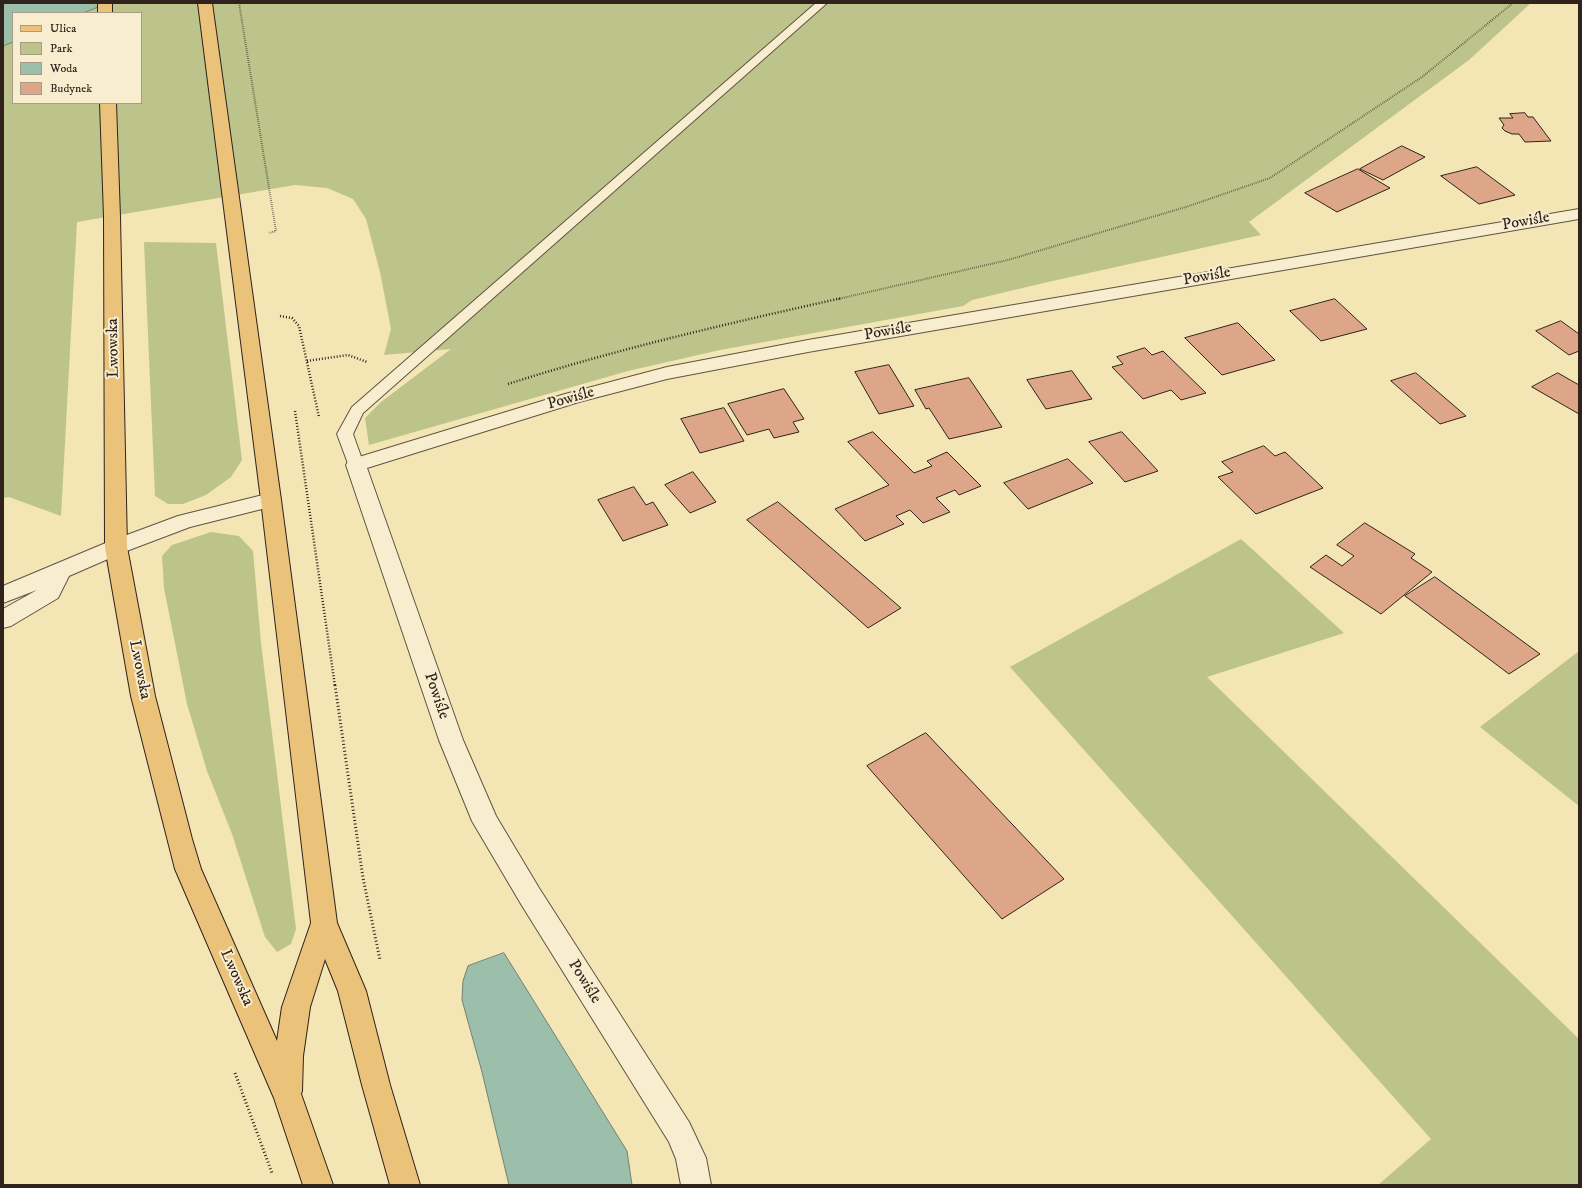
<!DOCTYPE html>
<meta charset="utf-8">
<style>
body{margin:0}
#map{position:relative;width:1582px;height:1188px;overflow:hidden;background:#f4e5b5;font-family:"IM FELL DW Pica",serif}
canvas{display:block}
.frame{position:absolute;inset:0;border:4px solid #30221c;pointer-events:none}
.legend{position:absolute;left:12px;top:12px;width:130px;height:92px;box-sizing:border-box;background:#f8eecf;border:1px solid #a89c87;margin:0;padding:5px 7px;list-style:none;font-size:12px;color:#30221c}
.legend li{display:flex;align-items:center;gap:8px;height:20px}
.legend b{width:20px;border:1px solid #a89c87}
</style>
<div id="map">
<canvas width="1582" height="1188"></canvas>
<div class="frame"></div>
<ul class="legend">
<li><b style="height:5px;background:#eac27a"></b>Ulica</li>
<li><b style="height:11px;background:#bcc48c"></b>Park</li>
<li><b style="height:11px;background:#9cbfab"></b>Woda</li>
<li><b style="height:11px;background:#dda688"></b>Budynek</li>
</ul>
</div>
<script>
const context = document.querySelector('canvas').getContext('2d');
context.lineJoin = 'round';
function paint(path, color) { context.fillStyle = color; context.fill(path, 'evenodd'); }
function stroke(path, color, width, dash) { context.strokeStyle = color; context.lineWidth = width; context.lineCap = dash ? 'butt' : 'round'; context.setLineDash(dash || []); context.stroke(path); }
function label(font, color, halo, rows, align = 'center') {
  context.font = font + ' "IM FELL DW Pica",serif'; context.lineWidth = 4; context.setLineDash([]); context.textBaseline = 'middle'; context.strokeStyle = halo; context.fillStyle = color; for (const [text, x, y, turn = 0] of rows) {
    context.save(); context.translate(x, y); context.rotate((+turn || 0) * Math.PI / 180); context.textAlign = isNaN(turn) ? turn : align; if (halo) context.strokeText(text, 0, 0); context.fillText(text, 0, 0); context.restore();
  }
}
paint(new Path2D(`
 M108,3H1531L1469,60L1249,222L1261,235L1048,282L972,300L963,306L720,350L628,371L369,445L365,418L381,402L451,349L384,355L391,329L380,272L366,219L353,199L327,188L295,185L77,222L61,516L9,497L3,498V46L13,42V103H141V13H83Z
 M144,242L216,243L242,460L231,477L206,495L183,504H168L155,496Z
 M211,532L239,536L253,551L261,643L296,929L291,944L277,952L265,937L232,834L207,771L187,704L164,588L162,556L172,545Z
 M1241,539L1344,633L1207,677L1579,1039V1185H1378L1431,1139L1010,667Z
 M1579,651V806L1480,727Z`), '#bcc48c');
const water = new Path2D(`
 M3,3H108L83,13H13V42L3,46Z
 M504,953L627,1151L632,1185H509L482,1072L462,1000L463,981L468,966Z`);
paint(water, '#9cbfab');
stroke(water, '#718072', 1);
const building = new Path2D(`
 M1525,113L1528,117H1533L1551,141L1525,142L1519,134H1512L1505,131L1502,128L1504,125L1499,118H1513L1510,114Z
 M1402,146L1425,157L1383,180L1360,169Z
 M1477,167L1515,195L1479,204L1441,176Z
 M1358,169L1390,188L1337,212L1305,193Z
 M1335,299L1367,329L1321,341L1290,311Z
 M1561,321L1579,334V351L1569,355L1536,331Z
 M1238,323L1275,360L1222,375L1185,338Z
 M1145,348L1152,355L1163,351L1206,393L1181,400L1171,390L1143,399L1112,367L1123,364L1117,357Z
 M889,365L914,406L879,414L855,372Z
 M1072,371L1092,399L1046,409L1027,380Z
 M1416,373L1466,416L1440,424L1391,381Z
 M1558,373L1579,385V414L1532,387Z
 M969,378L1002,427L949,439L929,408L926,409L915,390Z
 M784,389L804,419L793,422L799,432L774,438L769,429L747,435L728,404Z
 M724,408L744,441L700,453L681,419Z
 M873,432L914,473L932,466L927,461L947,452L981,486L959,495L955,490L936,498L950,512L923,523L910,510L896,516L904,524L865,541L835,509L889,485L848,442Z
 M1122,432L1158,471L1125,482L1089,442Z
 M1264,446L1275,456L1285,452L1323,488L1256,514L1218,477L1233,472L1222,462Z
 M1068,459L1093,483L1028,509L1004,483Z
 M693,472L716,502L690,513L665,485Z
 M634,487L646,505L653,502L668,525L623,541L598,500Z
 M778,502L901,608L868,628L747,520Z
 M1365,523L1415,554L1411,558L1432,572L1381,614L1310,567L1326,555L1342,566L1354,556L1337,545Z
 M1435,577L1540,654L1509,674L1405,596Z
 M926,733L1064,879L1002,919L867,766Z`);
paint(building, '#dda688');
stroke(building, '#30221c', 1);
const lane = new Path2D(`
 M816,3H827L363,413L353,434L364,465L362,469L356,470L350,469L337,434L352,407Z`);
const street = new Path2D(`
 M1579,209V219L808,352L667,379L579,402L367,468L463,740L496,816L539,888L689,1122L706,1158L711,1185H681L676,1159L669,1142L521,904L472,821L439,740L346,465L349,460L565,394L667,367L808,340Z
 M271,493L278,495L281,500L278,505L190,527L124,552L69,576L58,598L11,626L3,628V609L37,590L3,603V586L108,542L178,516Z`);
const primary = new Path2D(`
 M98,3H112V13H98Z
 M198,3H212L281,500L337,923L366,991L390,1085L420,1185H390L362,1085L338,991L325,959L310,1007L303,1056L302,1091L301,1094L333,1185H303L274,1098L175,869L131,696L105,547L104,217L100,103H116L120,217L127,547L155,696L192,839L201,869L277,1041L282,1007L311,923L261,500Z`);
stroke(lane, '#615342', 2);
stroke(street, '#615342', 2);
stroke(primary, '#30221c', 2);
stroke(new Path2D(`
 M239,3L276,231L269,233
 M838,299L1008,260L1189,206L1270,178L1422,77L1513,3`), '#30221c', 2, [0.5, 1.5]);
stroke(new Path2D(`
 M280,316L292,318L299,326L319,417
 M307,361L348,355L367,362
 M508,384C617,349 730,323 842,298
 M295,411L335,686`), '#30221c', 2.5, [1, 2]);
stroke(new Path2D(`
 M335,685L363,878L380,960
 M235,1073L272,1173`), '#30221c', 3, [1, 2.5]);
paint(lane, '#f8eecf');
paint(street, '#f8eecf');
paint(primary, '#eac27a');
label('16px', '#30221c', '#f8eecf', [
 ["Powiśle",1526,222,-10],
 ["Powiśle",1207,277,-10],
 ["Powiśle",888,332,-10],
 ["Lwowska",114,348,-91],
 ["Powiśle",571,399,-16],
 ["Lwowska",139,670,79],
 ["Powiśle",436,696,71],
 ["Lwowska",236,978,66],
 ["Powiśle",584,982,58]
]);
</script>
